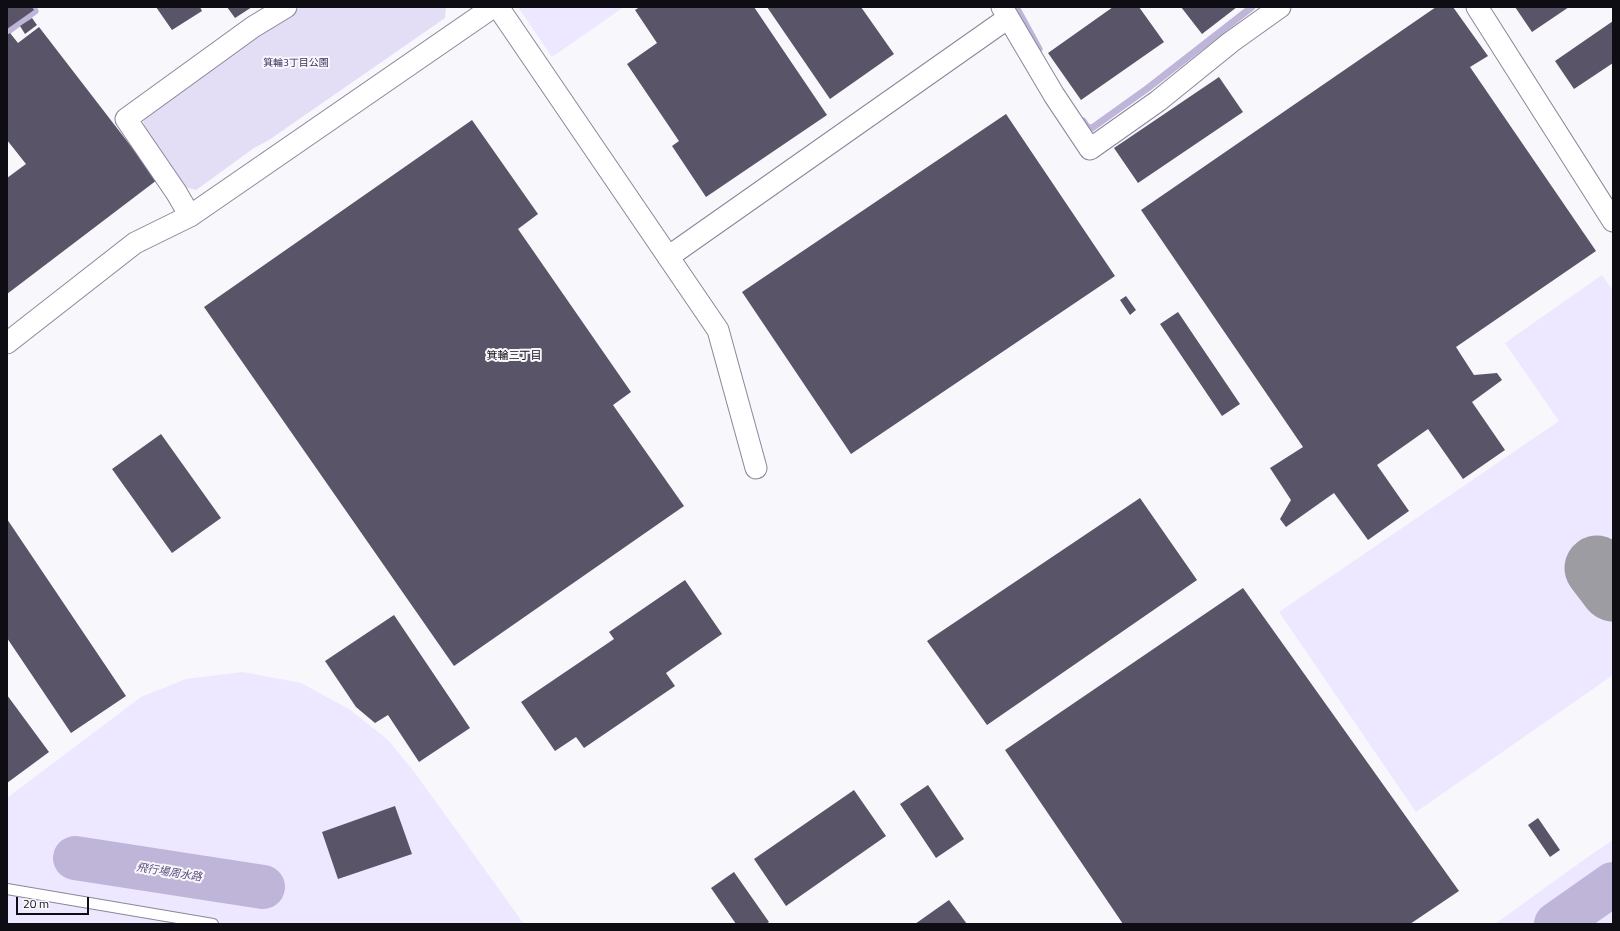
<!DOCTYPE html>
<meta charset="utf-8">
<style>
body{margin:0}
#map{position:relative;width:1620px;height:931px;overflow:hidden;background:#f8f7fc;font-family:"Titillium Web",sans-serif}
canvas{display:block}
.frame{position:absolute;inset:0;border:8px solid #0f0d14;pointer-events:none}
.scale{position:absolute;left:16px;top:897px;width:73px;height:18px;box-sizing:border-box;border:2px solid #0f0d14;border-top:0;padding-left:5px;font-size:12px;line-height:14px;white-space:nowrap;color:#0f0d14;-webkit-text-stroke:3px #f8f7fc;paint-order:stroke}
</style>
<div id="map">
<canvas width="1620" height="931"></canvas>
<div class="frame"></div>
<div class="scale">20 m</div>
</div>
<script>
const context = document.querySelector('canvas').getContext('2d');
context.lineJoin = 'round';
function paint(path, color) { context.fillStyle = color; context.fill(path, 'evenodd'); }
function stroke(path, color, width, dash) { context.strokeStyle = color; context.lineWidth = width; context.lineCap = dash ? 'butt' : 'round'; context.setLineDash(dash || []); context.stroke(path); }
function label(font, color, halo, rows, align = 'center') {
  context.font = font + ' "Titillium Web","Noto Sans JP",sans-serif'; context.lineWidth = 4; context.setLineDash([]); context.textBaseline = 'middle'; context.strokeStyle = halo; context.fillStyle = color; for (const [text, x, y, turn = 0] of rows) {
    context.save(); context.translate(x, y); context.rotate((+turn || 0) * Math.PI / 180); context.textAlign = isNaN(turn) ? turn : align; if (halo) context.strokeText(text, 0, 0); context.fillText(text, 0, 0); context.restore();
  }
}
paint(new Path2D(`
 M518,7H624L552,57Z
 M1602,275L1613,291V675L1416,812L1279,612L1559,421L1505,343Z
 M243,672L301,683L349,709L388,740L415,773L524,924H7V798L141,697L186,679Z
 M1613,840V924H1495L1585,859Z`), '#ede7ff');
paint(new Path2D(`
 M302,7H446L445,18L269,140L254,148L196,190L185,187L143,129L144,115L276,20Z`), '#e3ddf5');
stroke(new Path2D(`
 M1016,7L1039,49
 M7,32L35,11L33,7
 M1083,121L1087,127L1092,128L1148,88L1252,7`), '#beb5d8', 7);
stroke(new Path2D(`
 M75,858L263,887
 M1556,924L1613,884`), '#beb5d8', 44);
stroke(new Path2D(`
 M1597,568L1613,589`), '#9d9ca2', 65);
paint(new Path2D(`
 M7,7H32L34,10L7,29Z
 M156,7H200L202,11L172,30Z
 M227,7H252L235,18Z
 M640,7H754L827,115L706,197L672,146L679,141L627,64L657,43L635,10Z
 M767,7H861L894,54L830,99Z
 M1113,7H1139L1164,42L1081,100L1048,53Z
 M1181,7H1237L1202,34Z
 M1436,7H1453L1488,56L1470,67L1596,251L1456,347L1474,375L1497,373L1502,380L1472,402L1505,450L1463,479L1428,429L1377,465L1409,511L1368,540L1334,493L1286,527L1280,519L1291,500L1270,468L1303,447L1141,210Z
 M1515,7H1569L1532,32Z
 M32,18L37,25L25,34L20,26Z
 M1613,21V63L1574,89L1555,61Z
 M39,27L157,180L7,294V178L26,164L7,140V35L10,33L18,43Z
 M1219,77L1243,112L1138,183L1114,148Z
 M1006,114L1115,276L851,454L742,292Z
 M472,120L538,214L518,229L631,392L613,405L684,506L454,666L204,307Z
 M1126,296L1136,310L1130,315L1120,300Z
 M1178,312L1240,404L1222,416L1160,324Z
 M161,434L221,518L172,553L112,469Z
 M1140,498L1197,580L987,725L927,641Z
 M7,519L126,696L71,733L7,638Z
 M685,580L722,634L666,673L675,686L584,748L576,737L555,751L521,702L614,639L609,632Z
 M1243,588L1459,891L1410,924H1123L1005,750Z
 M394,615L470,728L419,762L388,715L375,723L356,707L325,661Z
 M7,695L49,752L7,783Z
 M928,785L964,839L936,858L900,804Z
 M854,790L886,836L786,906L754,859Z
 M395,806L412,854L338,879L322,832Z
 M1538,818L1560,850L1550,857L1528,825Z
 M734,872L769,922L766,924H736L711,888Z
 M949,900L967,924H915Z`), '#595467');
const lane = new Path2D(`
 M7,889L213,924`);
const street = new Path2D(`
 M498,7L718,330L756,468
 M1002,7L1054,95L1090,149L1158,101L1231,42L1280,7
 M1477,7L1613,221
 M190,216L176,192L126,119L253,27L286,7
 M668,257L1008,18
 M7,343L135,243L190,216L493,7`);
stroke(lane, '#8b869a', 12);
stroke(street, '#8b869a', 23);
stroke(lane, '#fff', 10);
stroke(street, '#fff', 21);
label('10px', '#3e2f5d', '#f8f7fc', [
 ["箕輪3丁目公園",296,64]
]);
label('11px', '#0f0d14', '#f8f7fc', [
 ["箕輪三丁目",514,356]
]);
label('italic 11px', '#5b4d7d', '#f8f7fc', [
 ["飛行場周水路",169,873,9]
]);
</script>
